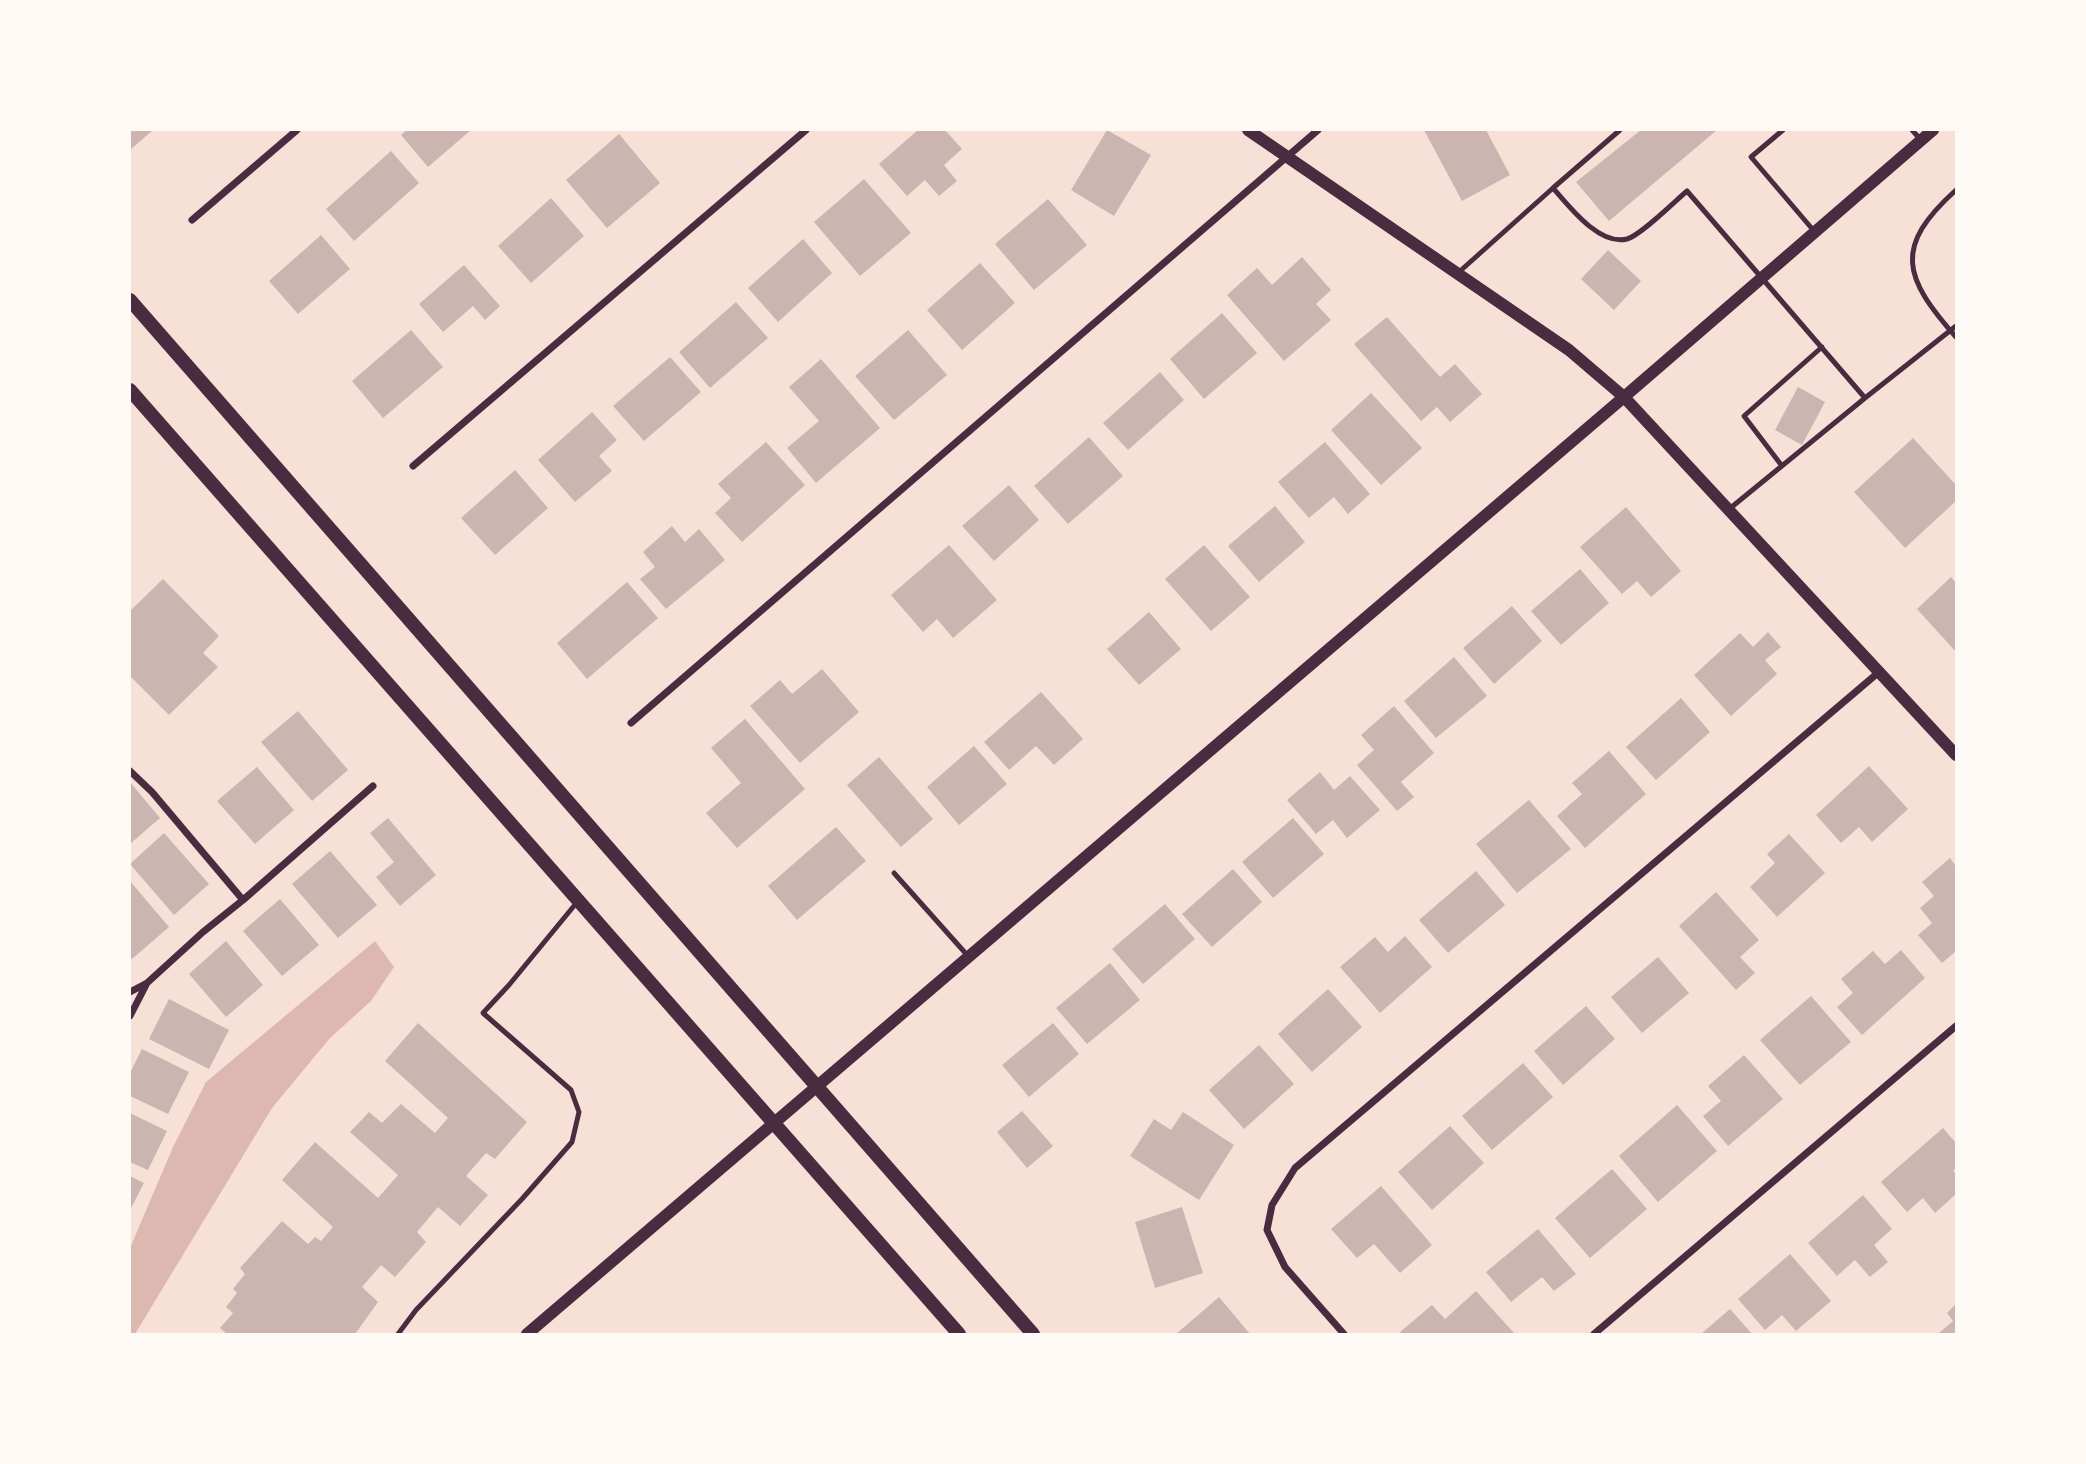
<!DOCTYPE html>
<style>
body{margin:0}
#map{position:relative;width:2086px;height:1464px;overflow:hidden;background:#f7e1d7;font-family:"Public Sans",sans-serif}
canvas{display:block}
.frame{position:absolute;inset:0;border:131px solid #fffaf5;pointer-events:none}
</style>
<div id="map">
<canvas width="2086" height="1464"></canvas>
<div class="frame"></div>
</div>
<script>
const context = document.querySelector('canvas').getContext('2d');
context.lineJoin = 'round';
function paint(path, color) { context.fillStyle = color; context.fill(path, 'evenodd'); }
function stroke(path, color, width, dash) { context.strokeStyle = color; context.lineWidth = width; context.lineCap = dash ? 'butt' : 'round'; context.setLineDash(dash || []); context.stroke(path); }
paint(new Path2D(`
 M375,941L394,967L371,1001L330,1038L272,1108L135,1334H130V1248L173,1147L206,1082Z`), '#dcb8b0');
paint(new Path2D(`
 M130,130H153L130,150Z
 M407,130H471L428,167L401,135Z
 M918,130H945L962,149L944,165L957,181L939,196L925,180L907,196L879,164Z
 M1107,130L1151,155L1114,216L1071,190Z
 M1424,130H1486L1510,175L1462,201Z
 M1641,130H1717L1609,221L1576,182Z
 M619,134L660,183L607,228L566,180Z
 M391,151L419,183L354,241L326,209Z
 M864,179L911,233L860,276L814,222Z
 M551,198L584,236L531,283L498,246Z
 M1048,199L1087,245L1034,290L995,244Z
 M321,235L350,269L298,314L269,281Z
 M803,239L832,273L778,322L748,288Z
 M1608,250L1641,281L1614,310L1581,279Z
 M1302,257L1331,290L1316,304L1331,320L1284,361L1227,295L1257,268L1272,285Z
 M980,263L1015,303L962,350L927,310Z
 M464,265L500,306L485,320L473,306L443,332L419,304Z
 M736,302L768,338L710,388L679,352Z
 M1222,313L1257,353L1204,399L1170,359Z
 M1387,317L1440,377L1455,364L1482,394L1450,422L1437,407L1421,421L1354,344Z
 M411,330L443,367L383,418L352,381Z
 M908,330L947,375L894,420L855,376Z
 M670,357L701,392L644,441L613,406Z
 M821,359L880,428L816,483L787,448L819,421L789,387Z
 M1160,372L1184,400L1128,450L1103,423Z
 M1798,387L1825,402L1802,445L1775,430Z
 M1371,393L1422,448L1381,485L1331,430Z
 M592,412L617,440L599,456L612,471L575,502L538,460Z
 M1089,437L1123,476L1068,524L1034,486Z
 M1913,438L1956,485V501L1905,548L1854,492Z
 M766,442L805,485L742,542L715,513L731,498L718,484Z
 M1325,442L1370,494L1348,514L1334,497L1309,518L1278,482Z
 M515,470L548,508L495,555L461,518Z
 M1009,485L1039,520L994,561L962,526Z
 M1275,506L1305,542L1259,582L1228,546Z
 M1626,507L1681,571L1651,597L1637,581L1622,594L1580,547Z
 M672,526L685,542L699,529L725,560L666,609L640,579L655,567L643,552Z
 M949,545L997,600L953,638L937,619L923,632L891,595Z
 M1204,545L1250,597L1211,631L1165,579Z
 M1580,569L1609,603L1561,645L1531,611Z
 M1951,577L1956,583V652L1917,609Z
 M163,579L219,636L203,653L218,667L169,715L130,676V611Z
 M627,582L658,618L587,679L557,643Z
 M1512,606L1542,641L1494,684L1463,648Z
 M1149,612L1181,649L1139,685L1107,649Z
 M1768,632L1781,647L1765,660L1777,674L1731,716L1694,675L1740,633L1753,647Z
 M1454,657L1487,696L1436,738L1404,701Z
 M822,669L859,712L800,763L750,706L780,680L792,694Z
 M1041,692L1083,739L1054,765L1036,746L1009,770L984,742Z
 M1681,698L1710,732L1656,780L1626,747Z
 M1394,706L1434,753L1401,782L1414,797L1397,811L1357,765L1374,750L1361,735Z
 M298,711L348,770L312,801L261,742Z
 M745,719L805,789L737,848L706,813L741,783L711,748Z
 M974,746L1007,784L959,825L927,787Z
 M1609,751L1646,794L1585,848L1557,816L1582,794L1572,783Z
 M879,757L933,819L901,847L847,785Z
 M1869,766L1908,809L1872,842L1859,827L1841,843L1816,815Z
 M257,767L294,810L255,844L217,801Z
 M1320,772L1334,790L1350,776L1380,810L1347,838L1333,820L1316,834L1287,800Z
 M130,782L160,818L130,844Z
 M1529,800L1571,849L1517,893L1476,844Z
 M388,818L436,875L400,906L376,877L394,862L370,833Z
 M1293,818L1324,854L1273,898L1242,862Z
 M836,827L866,861L797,920L768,886Z
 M164,833L209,884L174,915L130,864Z
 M1789,834L1825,873L1777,917L1750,887L1775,863L1767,854Z
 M330,851L377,905L338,938L292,884Z
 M1950,858L1956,866V951L1942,963L1918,935L1932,923L1920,908L1934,896L1922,882Z
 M1233,869L1262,902L1212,947L1182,914Z
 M1476,871L1505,905L1448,953L1419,920Z
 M130,881L169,927L132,959L130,956Z
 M1716,892L1759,940L1740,957L1755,973L1736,990L1679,926Z
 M280,899L319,945L282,976L243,931Z
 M1165,904L1195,939L1143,984L1112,949Z
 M1405,936L1432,967L1380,1013L1340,967L1375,937L1388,952Z
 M226,941L263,985L226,1017L189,974Z
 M1901,950L1925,978L1862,1035L1837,1007L1853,993L1841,979L1873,951L1885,964Z
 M1658,957L1689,993L1642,1033L1611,997Z
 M1110,963L1140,1000L1087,1044L1056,1008Z
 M1328,989L1362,1027L1312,1072L1278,1034Z
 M1811,996L1851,1042L1800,1085L1760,1040Z
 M169,999L229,1030L209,1069L149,1039Z
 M1586,1006L1615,1039L1563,1085L1534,1051Z
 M418,1023L527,1122L495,1159L486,1153L466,1176L488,1195L460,1226L438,1207L417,1232L426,1242L395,1277L381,1265L362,1287L378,1302L355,1334H227L220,1328L233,1313L226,1307L237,1293L233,1289L245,1274L240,1268L282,1221L308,1244L315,1237L321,1241L333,1227L282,1180L315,1142L378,1198L398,1175L350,1132L369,1112L382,1123L401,1104L435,1133L448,1118L385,1061Z
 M1053,1023L1079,1054L1029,1097L1002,1065Z
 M1259,1045L1294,1084L1244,1129L1209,1090Z
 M142,1049L189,1072L168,1114L130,1096V1073Z
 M1744,1055L1783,1099L1728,1146L1703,1116L1721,1101L1708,1086Z
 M1523,1063L1553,1097L1492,1150L1462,1116Z
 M1677,1105L1717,1151L1658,1202L1619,1156Z
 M1022,1111L1053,1146L1027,1168L997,1132Z
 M1183,1112L1234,1145L1199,1200L1130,1156L1154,1119L1171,1130Z
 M130,1113L167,1131L148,1170L130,1162Z
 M1450,1126L1484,1163L1432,1210L1398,1172Z
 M1943,1128L1956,1143V1168L1953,1171L1956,1174V1194L1935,1213L1923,1198L1907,1212L1881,1182Z
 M1612,1169L1647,1209L1590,1258L1555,1218Z
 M130,1176L144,1183L130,1210Z
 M1381,1186L1432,1245L1400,1273L1374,1244L1357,1258L1331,1229Z
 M1863,1195L1892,1229L1874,1245L1888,1262L1870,1277L1855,1260L1837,1276L1808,1243Z
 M1182,1207L1203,1273L1155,1288L1135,1222Z
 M1538,1229L1576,1274L1554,1291L1542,1277L1511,1302L1486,1272Z
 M1790,1254L1831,1301L1796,1331L1782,1315L1765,1330L1738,1299Z
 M1476,1291L1514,1333L1512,1334H1402L1400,1332L1432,1305L1445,1319Z
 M1219,1297L1250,1334H1176Z
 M1956,1304V1334H1938L1953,1321L1947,1313Z
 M1730,1309L1752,1334H1701Z`), '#ccb4b1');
stroke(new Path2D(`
 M1783,130L1751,157L1814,231
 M1912,130L1921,140
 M1553,188L1620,130
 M1956,190C1893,247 1903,277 1956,337
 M1459,272L1553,188C1569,206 1599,246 1627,239C1641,235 1674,202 1687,191L1865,398L1728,510
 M1865,398L1956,326
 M1782,466L1744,416L1822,347
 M894,873L968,956
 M398,1334L416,1310L522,1199L572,1142L579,1112L571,1090L483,1013L509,985L578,901`), '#4a2c40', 5);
stroke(new Path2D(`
 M192,220L297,130
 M413,466L806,130
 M631,723L1318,130
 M130,771L152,792L243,900
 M130,992L147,983
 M130,1016L147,983L203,932L243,900L373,786
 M1344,1334L1285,1267L1267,1230L1272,1205L1295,1168L1879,672
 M1594,1334L1956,1026`), '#4a2c40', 7);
stroke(new Path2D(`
 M1248,130L1569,350L1624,397L1956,755
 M527,1334L1624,397L1933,130`), '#4a2c40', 12);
stroke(new Path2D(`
 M130,300L1033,1334
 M130,390L959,1334`), '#4a2c40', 14);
</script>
